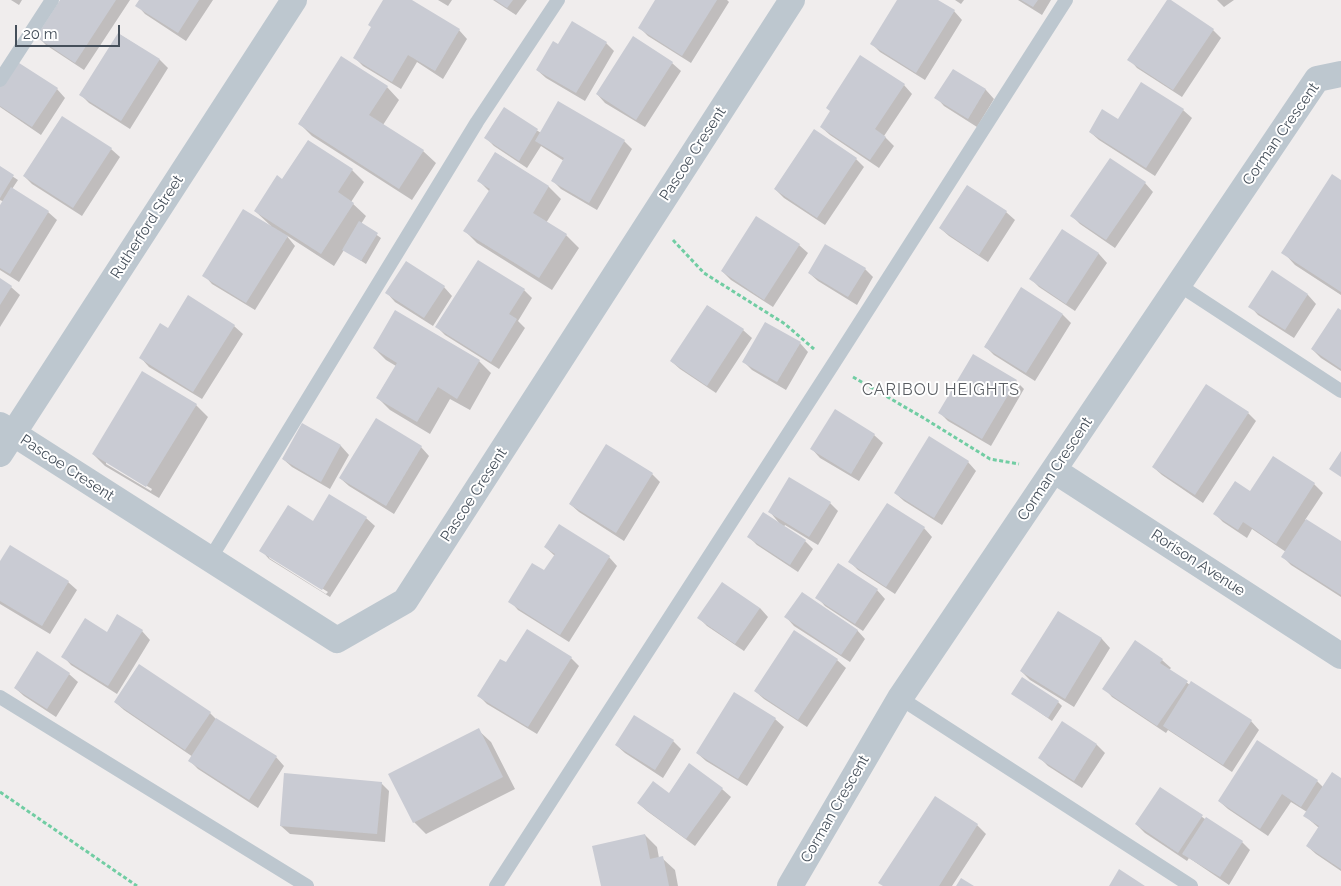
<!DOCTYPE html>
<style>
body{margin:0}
#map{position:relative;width:1341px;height:886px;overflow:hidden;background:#f0eded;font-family:Raleway,sans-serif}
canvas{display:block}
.scale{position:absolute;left:15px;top:25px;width:105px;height:22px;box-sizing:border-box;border:2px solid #454f5a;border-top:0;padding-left:6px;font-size:15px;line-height:18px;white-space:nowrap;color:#454f5a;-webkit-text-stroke:4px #fff;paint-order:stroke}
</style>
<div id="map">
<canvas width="1341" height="886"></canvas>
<div class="scale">20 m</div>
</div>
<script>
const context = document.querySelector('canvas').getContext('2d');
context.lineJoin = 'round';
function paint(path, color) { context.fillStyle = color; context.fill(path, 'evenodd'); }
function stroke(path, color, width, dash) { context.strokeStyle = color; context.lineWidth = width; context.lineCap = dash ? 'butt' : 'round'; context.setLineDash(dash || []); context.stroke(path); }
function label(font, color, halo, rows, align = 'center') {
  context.font = font + ' Raleway,sans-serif'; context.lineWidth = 4; context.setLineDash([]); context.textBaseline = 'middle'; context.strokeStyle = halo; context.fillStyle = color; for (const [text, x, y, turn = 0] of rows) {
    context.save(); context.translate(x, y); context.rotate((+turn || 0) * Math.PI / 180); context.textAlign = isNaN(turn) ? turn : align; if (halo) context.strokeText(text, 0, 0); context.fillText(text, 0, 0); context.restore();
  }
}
paint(new Path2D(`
 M11,0H22L19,5Z
 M62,0H130L84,70L46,45L38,37Z
 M140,0H213L186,41L145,14L137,5Z
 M385,0H409L459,30L467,39L443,79L417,62L401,89L363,66L355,58L373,28Z
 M438,0H452L448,6Z
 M493,0H527L516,15Z
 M657,0H727L729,2L691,63L648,36L640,28Z
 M899,0H936L954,11L962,20L925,80L880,52L872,44Z
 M955,0H964L961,4Z
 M1018,0H1051L1042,15Z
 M1168,0L1213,30L1221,38L1182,97L1137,68L1129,59Z
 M1217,0H1234L1224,7Z
 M119,34L160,60L168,68L130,129L89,103L81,95Z
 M606,43L614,51L585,101L546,78L537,70L559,46Z
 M341,58L387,87L399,100L383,125L423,151L436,163L412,200L312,136L299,123Z
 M672,63L681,71L645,127L605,103L597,94Z
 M953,70L986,90L994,99L977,127L944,106L936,97Z
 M904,85L912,94L884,136L894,146L879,168L830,135L821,127Z
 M0,87L57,89L65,98L41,135L0,107Z
 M504,109L541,133L624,141L632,149L597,210L561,189L552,180L564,161L541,146L527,168L494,146L486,138Z
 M1183,110L1192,118L1155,176L1099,140L1090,132L1118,121Z
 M111,149L120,157L82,216L32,184L24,176Z
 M496,153L549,187L561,199L546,223L566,235L579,248L552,290L477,243L465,231L490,192L479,181Z
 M856,159L864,167L825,225L784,198L775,189Z
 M1110,160L1145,183L1153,192L1115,248L1080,224L1072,216Z
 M0,168L18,180L12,189L48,212L57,220L19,282L0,270V208L4,202L0,200Z
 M352,170L364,182L351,202L366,216L361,224L381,238L366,264L344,250L334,266L286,235L295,246L255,310L212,284L204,275L271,226L255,211L283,181Z
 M1341,181V295L1295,265L1283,252Z
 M967,186L1006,212L1015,220L988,262L949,236L940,228Z
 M1062,231L1099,254L1107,263L1075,311L1039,287L1031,279Z
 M799,245L808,253L773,307L731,280L722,271Z
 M865,269L873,277L857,305L818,281L809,273Z
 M1272,272L1308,295L1316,304L1294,338L1258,315L1250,306Z
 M0,279L11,287L20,295L0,327Z
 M444,287L452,296L433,326L395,302L387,293Z
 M1022,289L1063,315L1071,323L1035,381L994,355L985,346Z
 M524,290L532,298L518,321L525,328L499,369L445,335L437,327Z
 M708,306L743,330L752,338L716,393L680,369L671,361Z
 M1341,311V371L1321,358L1312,349Z
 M234,326L243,334L202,399L149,367L141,358L168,330Z
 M800,343L808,352L786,390L752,370L744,362Z
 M374,348L479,361L491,373L470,410L450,399L430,434L390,410L377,397L396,366L386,360Z
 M1016,381L1024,389L991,446L948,421L940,413Z
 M196,405L208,417L159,498L105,466L93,454ZM106,461L152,489L151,491L106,464Z
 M1248,413L1256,421L1203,503L1162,475L1153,467Z
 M302,425L341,446L349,455L330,489L292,467L283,459Z
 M874,435L883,443L859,481L820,458L812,449Z
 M929,438L968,462L976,471L942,525L904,501L895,493Z
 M421,447L429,456L394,514L349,486L340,478Z
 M1273,458L1314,484L1323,493L1305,520L1341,543V597L1291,565L1283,557L1286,552L1252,529L1247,538L1223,522L1215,514L1251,493Z
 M652,474L660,482L624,541L579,512L570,504Z
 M830,503L838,511L818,545L785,525L784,527L805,541L813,549L798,572L757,545L748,536L780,524L770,512Z
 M366,518L375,526L330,597L269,559L261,550ZM269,555L328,592L326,594L269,558Z
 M924,528L932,537L895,594L858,570L850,562Z
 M545,547L609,557L617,566L569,642L518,610L510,601L544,572L555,556Z
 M0,564L68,582L77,590L50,634L0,604Z
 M877,590L885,599L863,631L825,606L817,597Z
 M760,608L768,617L744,651L707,626L699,618Z
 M1058,612L1102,639L1110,648L1074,707L1030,680L1021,671Z
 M786,617L857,630L865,639L850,662L794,626Z
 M142,631L150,640L117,694L71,665L63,656L107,633Z
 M1136,642L1162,660L1171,668L1169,670L1190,685L1251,721L1259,730L1232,772L1168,730L1166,733L1112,697L1104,688Z
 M571,658L579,666L537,734L487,704L479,696Z
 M837,660L846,668L807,727L764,699L755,691Z
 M69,674L78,682L56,717L24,696L15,688Z
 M1013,694L1058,702L1062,706L1052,721Z
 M115,702L210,713L216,719L276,757L284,766L258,808L198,769L190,761L193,757L124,710Z
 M775,719L784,727L747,786L706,761L697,753Z
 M1062,722L1097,745L1105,753L1082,788L1048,766L1040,758Z
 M478,730L491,742L515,789L426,834L414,822Z
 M673,741L681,749L663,778L625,753L616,745Z
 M1257,742L1317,781L1323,787L1341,780V871L1316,854L1307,846L1319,828L1305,816L1307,812L1291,802L1268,836L1228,809L1219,801Z
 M381,783L389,791L385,842L290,834L281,826Z
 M1160,788L1205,819L1242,842L1250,850L1229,885L1189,858L1187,861L1145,833L1136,824Z
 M722,789L731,797L695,846L647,811L638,803L669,794Z
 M935,798L977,825L986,834L952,886H883Z
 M645,835L657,847L659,858H662L675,870L678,886H602Z`), '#0003');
paint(new Path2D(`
 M60,0H116L75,63L36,37Z
 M139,0H199L178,33L135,6Z
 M383,0H412L460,29L435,71L408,55L392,82L353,58L371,27L368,25Z
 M495,0H513L507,8Z
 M655,0H717L682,56L638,28Z
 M897,0H938L955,10L916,73L870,44Z
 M1021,0H1038L1033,7Z
 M1167,0H1171L1214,29L1173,90L1127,60Z
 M572,21L607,42L576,93L536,70L553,41L558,44Z
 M118,33L160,59L121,121L79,95Z
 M633,36L673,62L636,120L596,94Z
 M860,55L905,84L875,129L886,137L870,160L820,127L830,111L826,108Z
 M341,56L388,86L369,115L424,150L399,189L298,124Z
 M16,61L58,88L32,127L0,106V85Z
 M953,69L986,89L968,119L934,98Z
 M1141,82L1184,109L1146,168L1089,132L1102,109L1118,119Z
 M558,101L625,140L589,203L551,181L564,158L535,141Z
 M504,107L538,129L519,161L484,138Z
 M62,116L112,148L73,208L23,176Z
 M814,129L857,158L817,218L774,189Z
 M308,140L353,169L338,192L354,203L321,254L254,211L277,175L282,179Z
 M495,152L549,186L533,213L567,234L539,278L463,231L490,189L477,181Z
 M1110,158L1146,182L1106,240L1070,216Z
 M0,166L14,175L0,198Z
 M1332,174L1341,180V292L1281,253Z
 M967,185L1007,211L979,255L939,228Z
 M11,187L49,211L10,274L0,268V205Z
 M243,209L288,236L246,303L202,276Z
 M756,216L800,244L764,300L721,271Z
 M359,221L378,233L361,261L342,250Z
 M1062,229L1099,253L1066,304L1029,279Z
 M825,244L866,268L848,297L808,273Z
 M478,260L525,289L509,314L517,319L491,362L435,327Z
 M406,261L445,286L424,318L385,293Z
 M1272,270L1308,294L1285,330L1248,307Z
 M0,278L12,286L0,305Z
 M1021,287L1063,314L1026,373L984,347Z
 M188,295L235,325L193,392L139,358L160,323L168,328Z
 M707,305L744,329L707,386L670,361Z
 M1338,308L1341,310V369L1311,349Z
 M395,310L480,360L457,399L438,387L417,422L376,398L397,363L373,348Z
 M765,322L801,342L777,382L742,362Z
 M973,354L1017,380L982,439L938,413Z
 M142,371L197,404L146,487L92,454Z
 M1206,384L1249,412L1195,495L1152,467Z
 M835,409L875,434L851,474L810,449Z
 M376,418L422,446L386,506L339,478Z
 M302,423L341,445L321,482L282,459Z
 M929,436L969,461L934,518L894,493Z
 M606,444L653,473L616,533L569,504Z
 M1341,451V477L1329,469Z
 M1273,456L1315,483L1276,544L1243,522L1238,530L1213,514L1235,481L1250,491Z
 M789,477L831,502L809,537L768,512Z
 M329,494L367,517L322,590L259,551L288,505L313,521Z
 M887,503L925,527L886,587L848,562Z
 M763,512L806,540L790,565L747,537Z
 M1306,519L1341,541V595L1281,557Z
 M559,524L610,556L560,635L508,602L532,563L544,570L555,554L544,547Z
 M10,545L69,581L42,626L0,601V561Z
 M838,563L878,589L855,624L815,598Z
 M722,582L760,608L735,644L697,618Z
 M802,592L858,630L841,655L784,617Z
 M1058,611L1102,638L1065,699L1020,671Z
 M117,614L143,630L108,686L61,657L85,618L107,632Z
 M527,629L572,657L528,727L477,696L500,659L506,662Z
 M794,630L838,659L798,720L754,691Z
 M1135,640L1163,659L1160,663L1188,681L1157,726L1102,689Z
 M37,651L70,673L47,709L14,688Z
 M139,664L211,712L185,750L114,702Z
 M1022,677L1059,701L1048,718L1011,694Z
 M1191,681L1252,720L1223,765L1163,726Z
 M734,692L776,718L738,779L696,753Z
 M634,715L674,740L655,770L615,745Z
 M216,718L277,756L249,800L188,761Z
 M1062,721L1097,744L1074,781L1038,758Z
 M479,728L503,777L413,823L388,774Z
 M1257,740L1318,780L1301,807L1282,794L1260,829L1218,801Z
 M689,763L723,788L686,839L637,803L653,781L669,793Z
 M1332,772L1341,778V869L1306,846L1319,826L1303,816Z
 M284,773L382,782L377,834L280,826Z
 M1160,787L1203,815L1178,853L1135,824Z
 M935,796L978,824L939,886H883L878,883Z
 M1206,817L1243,841L1220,877L1182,854Z
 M645,834L650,859L663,856L669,886H601L592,846Z
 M1119,869L1145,886H1109Z
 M961,878L974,886H956Z`), '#c9cbd3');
stroke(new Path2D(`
 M673,240L704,273L785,324L814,349
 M853,377L922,417L990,459L1019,464
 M0,792L137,886`), '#71cda3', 3, [4, 2.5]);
stroke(new Path2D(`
 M0,80L52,0
 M1179,285L1341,391
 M210,559L477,122L558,0
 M0,697L307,886
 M900,698L1191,886
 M496,886L832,366L1066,0`), '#bdc7cf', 14);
stroke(new Path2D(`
 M0,425L337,640L405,601L792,0
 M0,454L294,0
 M1055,471L1341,656
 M790,886L900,698L1317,79L1341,74`), '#bdc7cf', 26);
label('15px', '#454f5a', '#fff', [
 ["Corman Crescent",1281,134,-55],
 ["Pascoe Cresent",693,154,-57],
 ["Rutherford Street",147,227,-57],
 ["Pascoe Cresent",67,468,33],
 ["Corman Crescent",1055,469,-56],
 ["Pascoe Cresent",474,495,-57],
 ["Rorison Avenue",1198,563,33],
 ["Corman Crescent",835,809,-60]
]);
context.letterSpacing = '1px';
label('16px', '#595d62', '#fff', [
 ["CARIBOU HEIGHTS",941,390]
]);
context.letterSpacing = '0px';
</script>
